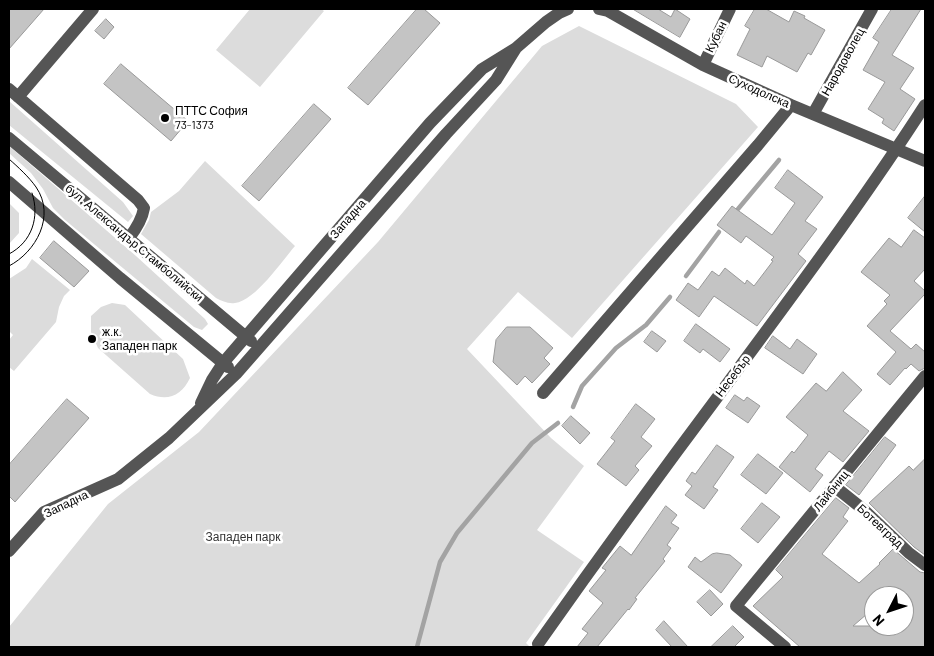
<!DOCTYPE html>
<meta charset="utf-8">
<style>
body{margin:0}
#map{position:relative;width:934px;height:656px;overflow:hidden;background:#fff;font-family:Barlow,sans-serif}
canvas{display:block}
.frame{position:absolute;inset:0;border:10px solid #000;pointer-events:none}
.north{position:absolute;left:864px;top:586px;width:50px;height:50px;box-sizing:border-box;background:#fff;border:1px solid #999;border-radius:50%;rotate:229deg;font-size:14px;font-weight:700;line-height:20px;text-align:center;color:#000}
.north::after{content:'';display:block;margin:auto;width:18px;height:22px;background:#000;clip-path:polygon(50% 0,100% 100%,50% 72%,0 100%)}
</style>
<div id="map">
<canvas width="934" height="656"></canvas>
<div class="frame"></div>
<div class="north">N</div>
</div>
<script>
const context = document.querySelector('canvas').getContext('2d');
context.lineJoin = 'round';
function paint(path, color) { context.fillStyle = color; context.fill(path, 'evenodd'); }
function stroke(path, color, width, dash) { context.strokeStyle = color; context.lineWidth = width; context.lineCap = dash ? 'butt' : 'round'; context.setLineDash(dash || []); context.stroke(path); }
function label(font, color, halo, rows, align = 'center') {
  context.font = font + ' Barlow,sans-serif'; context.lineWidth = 5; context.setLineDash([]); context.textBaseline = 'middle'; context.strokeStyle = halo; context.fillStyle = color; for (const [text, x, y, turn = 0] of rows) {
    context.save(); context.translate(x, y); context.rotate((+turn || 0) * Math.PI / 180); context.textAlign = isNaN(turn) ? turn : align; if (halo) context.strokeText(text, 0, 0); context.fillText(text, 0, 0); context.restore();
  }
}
paint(new Path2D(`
 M250,9H321L324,11L260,87L216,50Z
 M579,26L736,104L758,127L572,338L518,292L467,349L551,438L584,466L537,530L584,562L526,643L530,647H9V627L108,504L199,432L378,242L542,46Z
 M9,101L123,202L133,216L128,222L9,125Z
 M9,146L136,256L205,319L208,324L202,330L194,327L65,220L53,208L43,189L31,173L9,153Z
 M205,161L295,246C282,261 255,301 235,303C228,304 222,301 216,298L141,234L149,220L151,212L179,191Z
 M9,203L19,213V233L9,244Z
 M32,259L70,290L64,296L59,307L56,322L14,371L9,367V340L13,335L9,331V279L26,268Z
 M112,303L125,305L183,359L190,378C182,395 168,402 150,394L98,348L91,332V316L101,307Z`), '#dcdcdc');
stroke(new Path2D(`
 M738,209L779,160
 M686,276L719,232
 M573,407L582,386L616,348L646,325L670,297
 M417,647L440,562L457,533L532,443L558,423`), '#a3a3a3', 4.5);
const building = new Path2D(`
 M9,9H44L9,49Z
 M417,9H424L440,23L368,105L348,88Z
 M633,9H658L671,17L675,9L690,19L680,37Z
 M755,9H766L789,22L794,11L805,16L804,18L825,30L811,55L808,53L797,72L767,56L762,67L737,55L750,29L745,26Z
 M892,9H921L892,55L914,68L900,89L915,99L894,131L882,123L884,119L868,109L885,82L863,70L879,42L873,38Z
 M106,19L114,27L104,39L95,31Z
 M121,64L188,121L171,141L104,84Z
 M314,104L331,119L259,201L242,186Z
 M788,170L823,197L805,221L817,229L798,254L806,261L757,326L714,296L699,317L676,300L688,283L698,290L712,271L719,276L725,268L745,284L747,280L754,286L773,261L771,260L774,257L746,236L741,243L717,225L732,206L772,235L795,203L775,188Z
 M925,196V232L908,218Z
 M914,230L925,238V269L914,281L925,291V294L890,331L911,349L916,344L925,352V368L919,371L911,364L906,369L905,368L890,385L877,374L896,352L867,326L887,304L884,301L890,295L861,272L889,238L901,247Z
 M54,241L89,271L74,287L40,258Z
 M696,324L730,349L720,362L703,349L700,353L684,341Z
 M507,327H530L553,348L544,358L550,364L532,383L525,376L517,385L493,362L496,340Z
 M652,331L666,341L657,352L644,342Z
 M773,336L790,349L797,339L817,354L803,374L765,348Z
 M843,372L862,390L843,411L869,431L843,462L829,451L815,469L823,475L810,492L779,467L792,451L794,453L808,435L786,417L816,383L826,391Z
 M735,395L744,401L747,397L760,406L748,423L726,408Z
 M67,399L89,418L15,502L9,496V465Z
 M636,404L655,419L641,437L652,446L635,466L639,470L626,486L597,464L615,441L611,438Z
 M571,416L590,433L580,444L562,426Z
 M885,437L896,445L859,495L846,485Z
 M717,445L734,457L713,487L718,490L704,509L685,495L692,486L686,481L692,472L695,474Z
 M758,454L783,473L766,494L741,475Z
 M925,459V555L914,547L869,503L909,466L913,470Z
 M836,498L849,508L843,517L848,521L822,554L859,583L880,564L879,563L893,549L920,572L925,573V647H800L753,606L783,577L776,570ZM874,596H904V626H853L874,608Z
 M762,503L780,517L758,543L741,529Z
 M666,506L677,515L671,523L679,528L667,545L671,548L663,559L665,561L635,598L637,599L629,610L628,609L597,647H577L588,633L582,629L603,603L589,591L606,570L602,568L620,546L631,555Z
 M717,553L730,555L742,565L721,593L688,567L695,557L701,562L712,554Z
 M710,590L723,604L711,616L697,602Z
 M664,621L688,647H672L656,630Z
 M733,626L744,637L734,647H711Z`);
paint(building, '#c4c4c4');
stroke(building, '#999', 1);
stroke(new Path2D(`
 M599,9L608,11L703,65L791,105L925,161
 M703,65L730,9
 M9,89L138,200L144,208C142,220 136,229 129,238
 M18,97L93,9
 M813,114L872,9
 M9,138L251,341
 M9,182L120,278L228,367
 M543,393L758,145L791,105
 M201,403L212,380L223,363L430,123L482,69L516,48L546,22L559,13L568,9
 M834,486L864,510L909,553L925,565
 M9,551L44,512L118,479L169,438L236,374L446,134L496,80L516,48
 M538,644C598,559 659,475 722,391C791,297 862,203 925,105
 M785,647L736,606L925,376`), '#555', 12);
stroke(new Path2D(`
 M9,159C18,167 29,177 36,187C56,216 36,252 9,266
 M9,254C32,242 40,217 32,193`), '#000', 1);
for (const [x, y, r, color] of [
 [165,118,5,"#000"],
 [92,339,5,"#000"]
]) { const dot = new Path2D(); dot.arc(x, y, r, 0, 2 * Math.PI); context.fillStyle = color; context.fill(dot); stroke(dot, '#fff', 2); }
label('12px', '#000', '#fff', [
 ["Кубан",716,37,-64],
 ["Народоволец",843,62,-61],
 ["Суходолска",759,91,24],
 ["Западна",348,219,-49],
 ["бул. Александър Стамболийски",134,243,40],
 ["Несебър",733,376,-53],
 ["Лайбниц",831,491,-51],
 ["Западна",66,504,-26],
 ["Ботевград",880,526,43]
]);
label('12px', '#000', '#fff', [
 ["ПТТС София",175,111],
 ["73-1373",175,125],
 ["ж.к.",102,332],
 ["Западен парк",102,346]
], 'left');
label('12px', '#333', '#fff', [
 ["Западен парк",243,537]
]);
</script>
